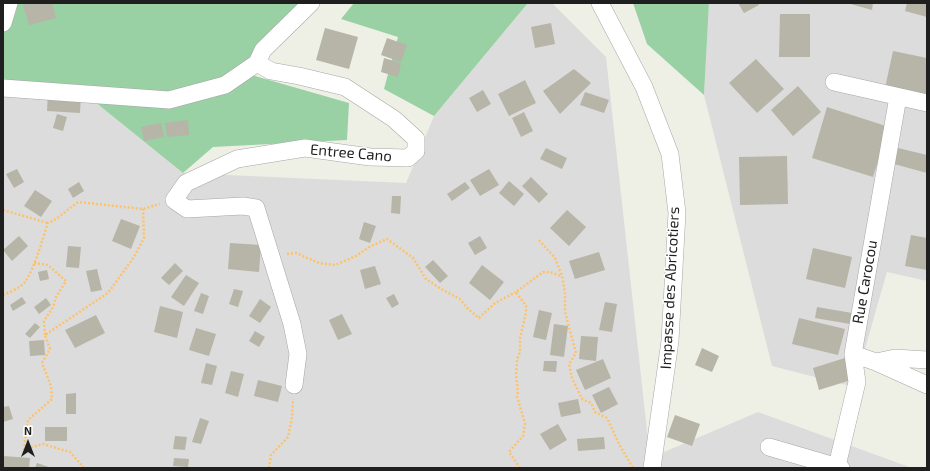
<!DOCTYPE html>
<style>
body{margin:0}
#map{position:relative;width:930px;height:471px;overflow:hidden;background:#eef0e5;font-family:"Exo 2",sans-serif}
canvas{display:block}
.frame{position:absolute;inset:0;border:4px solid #1f1f1f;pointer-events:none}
.north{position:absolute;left:8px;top:423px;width:40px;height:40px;-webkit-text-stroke:3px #fff;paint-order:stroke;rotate:0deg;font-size:11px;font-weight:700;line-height:16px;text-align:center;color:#1f1f1f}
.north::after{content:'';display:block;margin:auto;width:14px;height:18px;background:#1f1f1f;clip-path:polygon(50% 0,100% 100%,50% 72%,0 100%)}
</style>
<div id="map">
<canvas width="930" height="471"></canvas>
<div class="frame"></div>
<div class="north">N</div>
</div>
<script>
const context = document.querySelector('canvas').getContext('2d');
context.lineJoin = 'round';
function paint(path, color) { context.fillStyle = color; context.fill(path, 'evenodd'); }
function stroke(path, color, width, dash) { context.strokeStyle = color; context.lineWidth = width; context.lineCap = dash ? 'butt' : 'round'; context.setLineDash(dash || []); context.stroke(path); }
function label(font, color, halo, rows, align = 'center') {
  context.font = font + ' "Exo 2",sans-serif'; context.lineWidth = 3; context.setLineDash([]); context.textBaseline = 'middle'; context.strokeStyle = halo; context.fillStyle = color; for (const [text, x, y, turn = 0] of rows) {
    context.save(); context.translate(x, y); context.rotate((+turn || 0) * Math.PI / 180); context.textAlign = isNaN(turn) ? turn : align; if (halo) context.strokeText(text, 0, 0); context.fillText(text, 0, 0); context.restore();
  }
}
paint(new Path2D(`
 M528,3H552L606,57L650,458L758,412L912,468H3V90L74,85L183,173L406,183L434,116Z
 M709,3H927V281L887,272L854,387L772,366L704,95Z`), '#dddcdc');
paint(new Path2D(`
 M3,3H302L241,72L349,103L347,140L213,147L183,173L74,85L3,90Z
 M354,3H528L434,116L384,89L398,37L341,19Z
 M633,3H709L704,95L647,44Z`), '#99d0a4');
paint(new Path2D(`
 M30,3H52L56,18L29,25L23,5Z
 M738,3H758L759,5L744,13Z
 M847,3H873L872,10Z
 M907,3H927V17L905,11Z
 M780,14H810V57H779Z
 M551,23L555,44L535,48L531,27Z
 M325,28L358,37L349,69L316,60Z
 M387,38L407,45L401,62L381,55Z
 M893,51L927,58V97L885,88Z
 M384,58L401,63L398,77L381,72Z
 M756,59L784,89L757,113L729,83Z
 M574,69L591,83L560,114L543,91Z
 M525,80L536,103L509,116L498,94Z
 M798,86L821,112L793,136L771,110Z
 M483,90L491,104L477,112L469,98Z
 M48,92L81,94L80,113L47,111Z
 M585,92L609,100L604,113L580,105Z
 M827,107L889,127L873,177L812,158Z
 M524,112L533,131L521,137L512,118Z
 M57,114L67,117L63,131L53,128Z
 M188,120L189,135L167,137L165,123Z
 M161,123L164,137L144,141L141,127Z
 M546,148L567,158L562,169L540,159Z
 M898,148L927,155V173L894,164Z
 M787,156L788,204L740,205L739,157Z
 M17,169L24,182L14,188L6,174Z
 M489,169L499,185L480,196L470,180Z
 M531,177L548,194L539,203L522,186Z
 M509,181L524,194L514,206L499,193Z
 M79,182L84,191L73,198L68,189Z
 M465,182L470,188L452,201L447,194Z
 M35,190L52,201L41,217L24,206Z
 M392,196H401L400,214L391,213Z
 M567,210L586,227L569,246L550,228Z
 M121,219L140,226L131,249L112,241Z
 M364,222L376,226L370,243L359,239Z
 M911,235L927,238V270L905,266Z
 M19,236L28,246L12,261L3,250Z
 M480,236L487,248L475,255L468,243Z
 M230,243L261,245L259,272L228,269Z
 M68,246L81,247L79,268L66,267Z
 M813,248L852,257L845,288L806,279Z
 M599,252L605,270L575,279L569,261Z
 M433,260L448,276L440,283L425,267Z
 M175,263L183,271L169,285L161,278Z
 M482,265L504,282L490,300L469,283Z
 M375,266L381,284L365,289L360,270Z
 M97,269L102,290L91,292L86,271Z
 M47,270L49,279L40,281L38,272Z
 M186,275L199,283L184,306L171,297Z
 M234,289L243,291L238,307L229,304Z
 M201,293L209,296L203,314L194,311Z
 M394,294L399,304L392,308L386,298Z
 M22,297L26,303L13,311L10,305Z
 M46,298L51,305L39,314L34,307Z
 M260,299L271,307L260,323L249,316Z
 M605,302L617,304L612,332L599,330Z
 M160,306L183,312L177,338L154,332Z
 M817,307L852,313L850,324L815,318Z
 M539,310L552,313L546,340L533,337Z
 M342,314L352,334L338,340L329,320Z
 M96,315L105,333L75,348L65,330Z
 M799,318L845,329L838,355L792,344Z
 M35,323L40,327L30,338L25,334Z
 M554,324L568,326L564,357L550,355Z
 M196,328L216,334L209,356L189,350Z
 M255,331L265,337L259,347L249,341Z
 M581,336L598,337L596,361L579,359Z
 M44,340L45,355L30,356L29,341Z
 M702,348L719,356L712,372L695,365Z
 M845,358L851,380L819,390L813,368Z
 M603,359L611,378L585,390L576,370Z
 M544,361H557L556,372L543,371Z
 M206,363L217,366L212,385L201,383Z
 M231,371L244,374L238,397L225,393Z
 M258,380L282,386L278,402L254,396Z
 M609,387L618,404L601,413L592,395Z
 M76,393V414H66V394Z
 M578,399L581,413L561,417L558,403Z
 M9,406L13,419L3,422V407Z
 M675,415L700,424L692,446L667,437Z
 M200,418L209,421L201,444L192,442Z
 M558,424L567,440L550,450L540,434Z
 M45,427H67V441H45Z
 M175,436L187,437L185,450L173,449Z
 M604,437L605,449L578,451L577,439Z
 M3,456L30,458L29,468L3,467Z
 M174,458L189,459L188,467L173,466Z
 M37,463L52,468H35Z`), '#b6b5a7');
const minor = new Path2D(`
 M600,3L644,87L670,154L677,213L670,341L652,468
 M3,23L9,3
 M834,82L927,103
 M3,88L169,100L225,85L257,63
 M853,354L876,362L927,385
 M876,362L895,358L927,360
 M294,385L298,354L292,324L256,208L243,206L187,209L174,200L186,183L237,159L305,148L370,157L408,158L416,151V139L394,119L345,87L299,76L271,71L257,63L263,50L311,3
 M769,447L841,468
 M837,466L857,382L853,354L898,97`);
stroke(minor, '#a6a6a6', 18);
stroke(new Path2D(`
 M3,210L48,223
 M539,240L555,258L562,276L565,292V312L576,353L569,364L572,378L582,399L591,403L595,412L607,418L620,446L633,468
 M287,254L296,253L319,263L335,265L356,256L371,246L387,239L413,258L426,279L441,289L460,299L468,309L479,318L495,303L516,292
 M34,263L48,265L66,281L56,297L53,307L44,321L45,335
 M3,295C10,292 20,288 25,282C35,268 42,240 48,223L56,219L78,202L143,209L160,204
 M84,468L70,452L43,444L24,449L28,420L52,399L51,386L42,363L50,349L45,335L108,293L134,257L144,238L143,209
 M269,468L271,455L288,437L292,418L293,399
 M520,468L509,452L523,436L525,424L517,396L518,391L516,375L517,360L520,352V338L526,313V306L516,292L543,272H550L561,276`), '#fdc269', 2.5, [2, 2]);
stroke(minor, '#fff', 17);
label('15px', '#1f1f1f', '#fff', [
 ["Entree Cano",351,153,5],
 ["Rue Carocou",865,282,-80],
 ["Impasse des Abricotiers",670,288,-87]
]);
</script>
